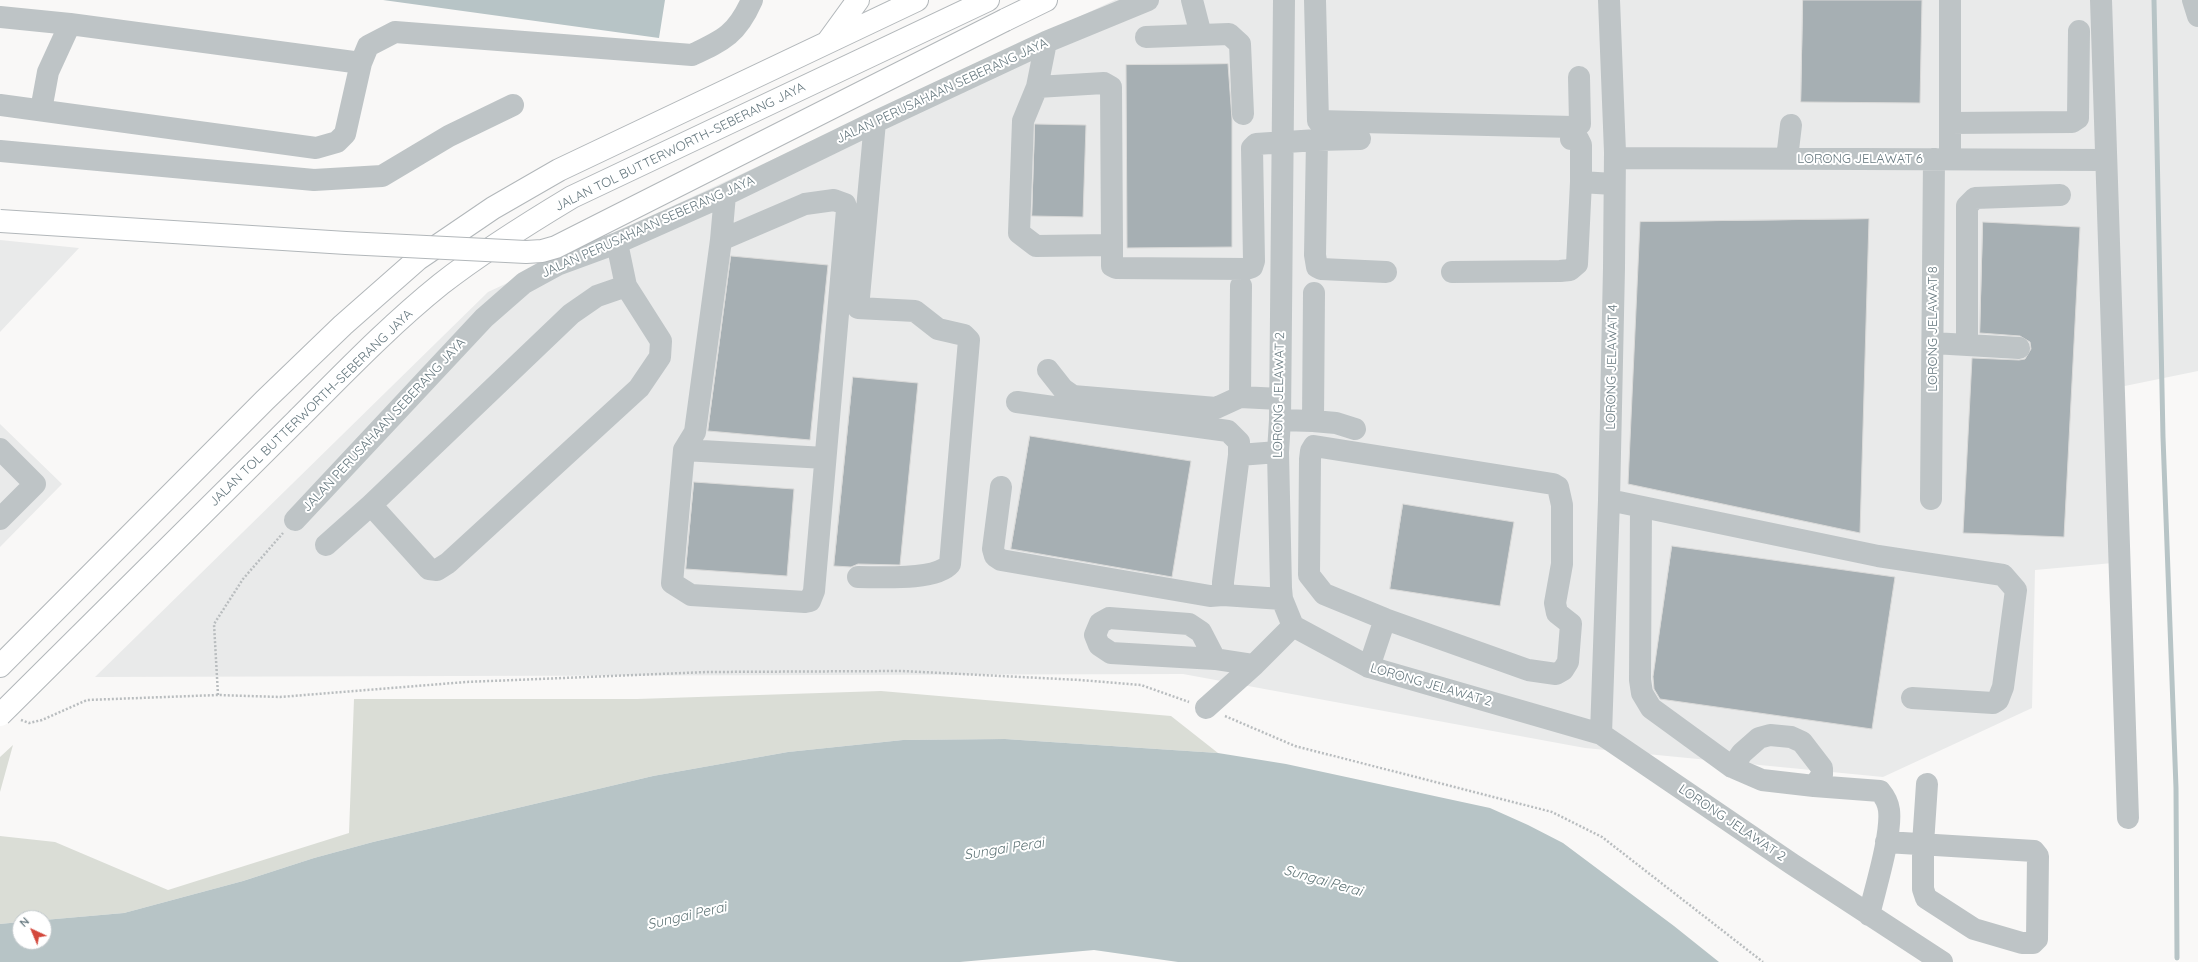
<!DOCTYPE html>
<meta charset="utf-8">
<style>
body{margin:0}
#map{position:relative;width:2198px;height:962px;overflow:hidden;background:#f9f8f7;font-family:Quicksand,sans-serif}
canvas{display:block}
.north{position:absolute;left:12px;top:910px;width:40px;height:40px;box-sizing:border-box;background:#fff;border:1px solid #c2c9cc;border-radius:50%;rotate:316deg;font-size:11px;font-weight:700;line-height:16px;text-align:center;color:#66787f}
.north::after{content:'';display:block;margin:auto;width:14px;height:18px;background:#d3483c;clip-path:polygon(50% 0,100% 100%,50% 72%,0 100%)}
</style>
<div id="map">
<canvas width="2198" height="962"></canvas>
<div class="north">N</div>
</div>
<script>
const context = document.querySelector('canvas').getContext('2d');
context.lineJoin = 'round';
function paint(path, color) { context.fillStyle = color; context.fill(path, 'evenodd'); }
function stroke(path, color, width, dash) { context.strokeStyle = color; context.lineWidth = width; context.lineCap = dash ? 'butt' : 'round'; context.setLineDash(dash || []); context.stroke(path); }
function label(font, color, halo, rows, align = 'center') {
  context.font = font + ' Quicksand,sans-serif'; context.lineWidth = 4; context.setLineDash([]); context.textBaseline = 'middle'; context.strokeStyle = halo; context.fillStyle = color; for (const [text, x, y, turn = 0] of rows) {
    context.save(); context.translate(x, y); context.rotate((+turn || 0) * Math.PI / 180); context.textAlign = isNaN(turn) ? turn : align; if (halo) context.strokeText(text, 0, 0); context.fillText(text, 0, 0); context.restore();
  }
}
paint(new Path2D(`
 M1115,0H2198V371L2115,388L2113,563L2035,570L2032,708L1883,777L1585,748L1183,674L95,677L488,292Z
 M0,240L79,248L0,332Z
 M0,424L62,484L0,547Z`), '#e9eaea');
paint(new Path2D(`
 M881,691L1171,716L1218,753L1005,739L903,740L788,752L653,776L373,842L314,858L243,881L124,913L44,920V918H20V922L0,924V836L55,842L168,890L349,833L354,699H637Z
 M13,745L0,792V757Z`), '#daddd6');
paint(new Path2D(`
 M383,0H665L659,38Z
 M1005,739L1218,753L1286,764L1490,808L1528,825L1563,843L1674,926L1719,962H1178L1094,950L960,962H0V924L20,922V942H44V920L124,913L243,881L314,858L373,842L653,776L788,752L903,740Z`), '#b7c4c6');
stroke(new Path2D(`
 M2154,0L2163,437L2176,788L2177,958`), '#b7c4c6', 5);
const building = new Path2D(`
 M1803,0H1922L1920,103L1801,102Z
 M1228,64L1232,119V247L1127,248L1126,65Z
 M1035,124L1086,125L1083,217L1032,216Z
 M1869,219L1860,533L1628,484L1640,222Z
 M1983,222L2080,227L2064,537L1963,533L1972,358L2019,360L2025,359L2031,349L2030,342L2020,336L1980,333Z
 M731,256L828,265L810,440L708,431Z
 M853,377L918,383L900,565L858,564L851,567L834,566Z
 M1030,436L1191,461L1172,577L1011,549Z
 M694,482L794,489L787,576L686,569Z
 M1403,504L1514,522L1500,606L1390,589Z
 M1672,546L1895,577L1872,729L1660,699L1654,689L1653,677Z`);
paint(building, '#a6afb3');
stroke(building, '#dadad9', 1);
const highway = new Path2D(`
 M1005,20L1046,0
 M829,40L858,0
 M299,418C345,372 390,325 441,284C482,252 527,224 572,197L988,0
 M0,666L265,400L343,325L418,259L493,208L559,170L917,0`);
stroke(highway, '#b2b7ba', 24);
stroke(new Path2D(`
 M218,695L214,624L243,579L283,533
 M1225,716L1295,746L1552,812L1602,837L1763,962
 M21,720L29,723L42,720L87,700L218,695L280,697L466,682L707,672L902,671L1080,680L1141,685L1189,702`), '#b9bdbf', 2.5, [2, 2]);
stroke(new Path2D(`
 M1192,0L1201,35L1229,34L1240,44L1243,114
 M1284,0L1280,420L1278,452L1281,588L1282,599L1293,626L1369,667L1601,734L1792,864L1942,962
 M1315,0L1318,121L1573,127L1580,124L1579,77
 M2101,0L2128,818
 M2193,0L2198,16
 M0,17L70,24
 M1146,37L1201,35
 M1037,87L1104,83L1111,87L1112,245L1036,246L1019,233L1023,121L1037,87L1046,42
 M0,105L316,148L337,142L345,134L361,63L368,46L395,32L692,55C724,40 737,34 752,0
 M41,110L48,72L70,24L361,63
 M1951,123L2072,122L2078,118L2079,31
 M1571,139H1578L1581,145V182L1613,184
 M1317,140L1360,139
 M0,151L314,180L382,176L449,136L513,105
 M1615,158L2106,160
 M1787,158L1791,125
 M1950,159V0
 M721,240L805,204L834,200L845,204L847,210L814,591L810,601L805,602L691,595L672,583L684,450L695,432L721,240L725,195
 M617,243L626,286L661,341L660,357L639,388L448,563L437,570L429,569L371,505L571,314L597,296L626,286
 M1112,245V266L1116,268L1246,269L1252,267L1254,261L1252,148L1256,144L1317,140L1315,255L1317,267L1321,269L1386,272
 M1452,272L1560,271L1570,270L1577,264L1581,182
 M1933,343L2019,348
 M1967,345V206L1975,198L2060,195
 M1048,370L1063,389L1073,396L1216,408L1240,397L1280,399
 M1240,397L1241,286
 M1017,402L1228,431L1239,442V455
 M1280,420L1313,421L1314,293
 M1313,421L1336,423L1355,429
 M0,449L35,484L0,519
 M684,450L825,458
 M1001,487L993,549L995,556L1001,560L1210,596L1223,595V582L1239,455L1278,452
 M1931,499L1934,159
 M1609,500L1878,556L2003,575L2016,590L2003,687L1998,700L1993,703L1912,698
 M1641,507L1640,680L1642,693L1651,708L1732,767L1762,780L1814,786L1822,775V768L1802,742L1791,737L1770,735L1759,738L1742,753L1732,767
 M295,520L484,318L524,283L557,265L617,243L725,195L875,122L1046,42L1148,0
 M326,545L371,505
 M858,577C880,577 936,581 950,564L969,340L964,335L938,329L915,311L858,308L875,122
 M1223,595L1282,599
 M1215,659L1201,632L1189,624L1109,618L1100,623L1095,635L1099,645L1111,653L1215,659L1254,665
 M1369,667L1385,619L1528,670L1556,674L1563,670L1568,662L1571,624L1557,613L1555,603L1562,564V505L1558,487L1553,484L1314,446L1311,451L1310,459L1309,575L1324,594L1385,619
 M1206,708L1254,665L1293,626
 M1601,734L1609,500L1614,268L1615,152L1609,0
 M1814,786L1880,791C1885,797 1888,802 1889,810C1892,835 1875,889 1869,915
 M1886,842C1935,845 1985,848 2034,851L2038,856L2037,939L2033,943H2022L1974,929L1926,898L1923,889V844L1927,784`), '#bec4c6', 22);
stroke(highway, '#fff', 22);
const highwayBridge = new Path2D(`
 M0,221L346,243L526,252L542,251L556,247L1005,20
 M0,715L299,418`);
stroke(highwayBridge, '#b2b7ba', 24, []);
stroke(highwayBridge, '#fff', 22);
label('13px', '#66787f', '#fff', [
 ["JALAN PERUSAHAAN SEBERANG JAYA",942,91,-25],
 ["JALAN TOL BUTTERWORTH–SEBERANG JAYA",680,147,-26],
 ["LORONG JELAWAT 6",1860,159],
 ["JALAN PERUSAHAAN SEBERANG JAYA",648,227,-24],
 ["LORONG JELAWAT 8",1933,329,-90],
 ["LORONG JELAWAT 4",1612,367,-89],
 ["LORONG JELAWAT 2",1279,395,-89],
 ["JALAN TOL BUTTERWORTH–SEBERANG JAYA",311,408,-44],
 ["JALAN PERUSAHAAN SEBERANG JAYA",384,425,-47],
 ["LORONG JELAWAT 2",1431,685,16],
 ["LORONG JELAWAT 2",1732,823,34]
]);
label('italic 14px', '#617678', '#fff', [
 ["Sungai Perai",1004,849,-9],
 ["Sungai Perai",1323,881,16],
 ["Sungai Perai",687,916,-13]
]);
</script>
